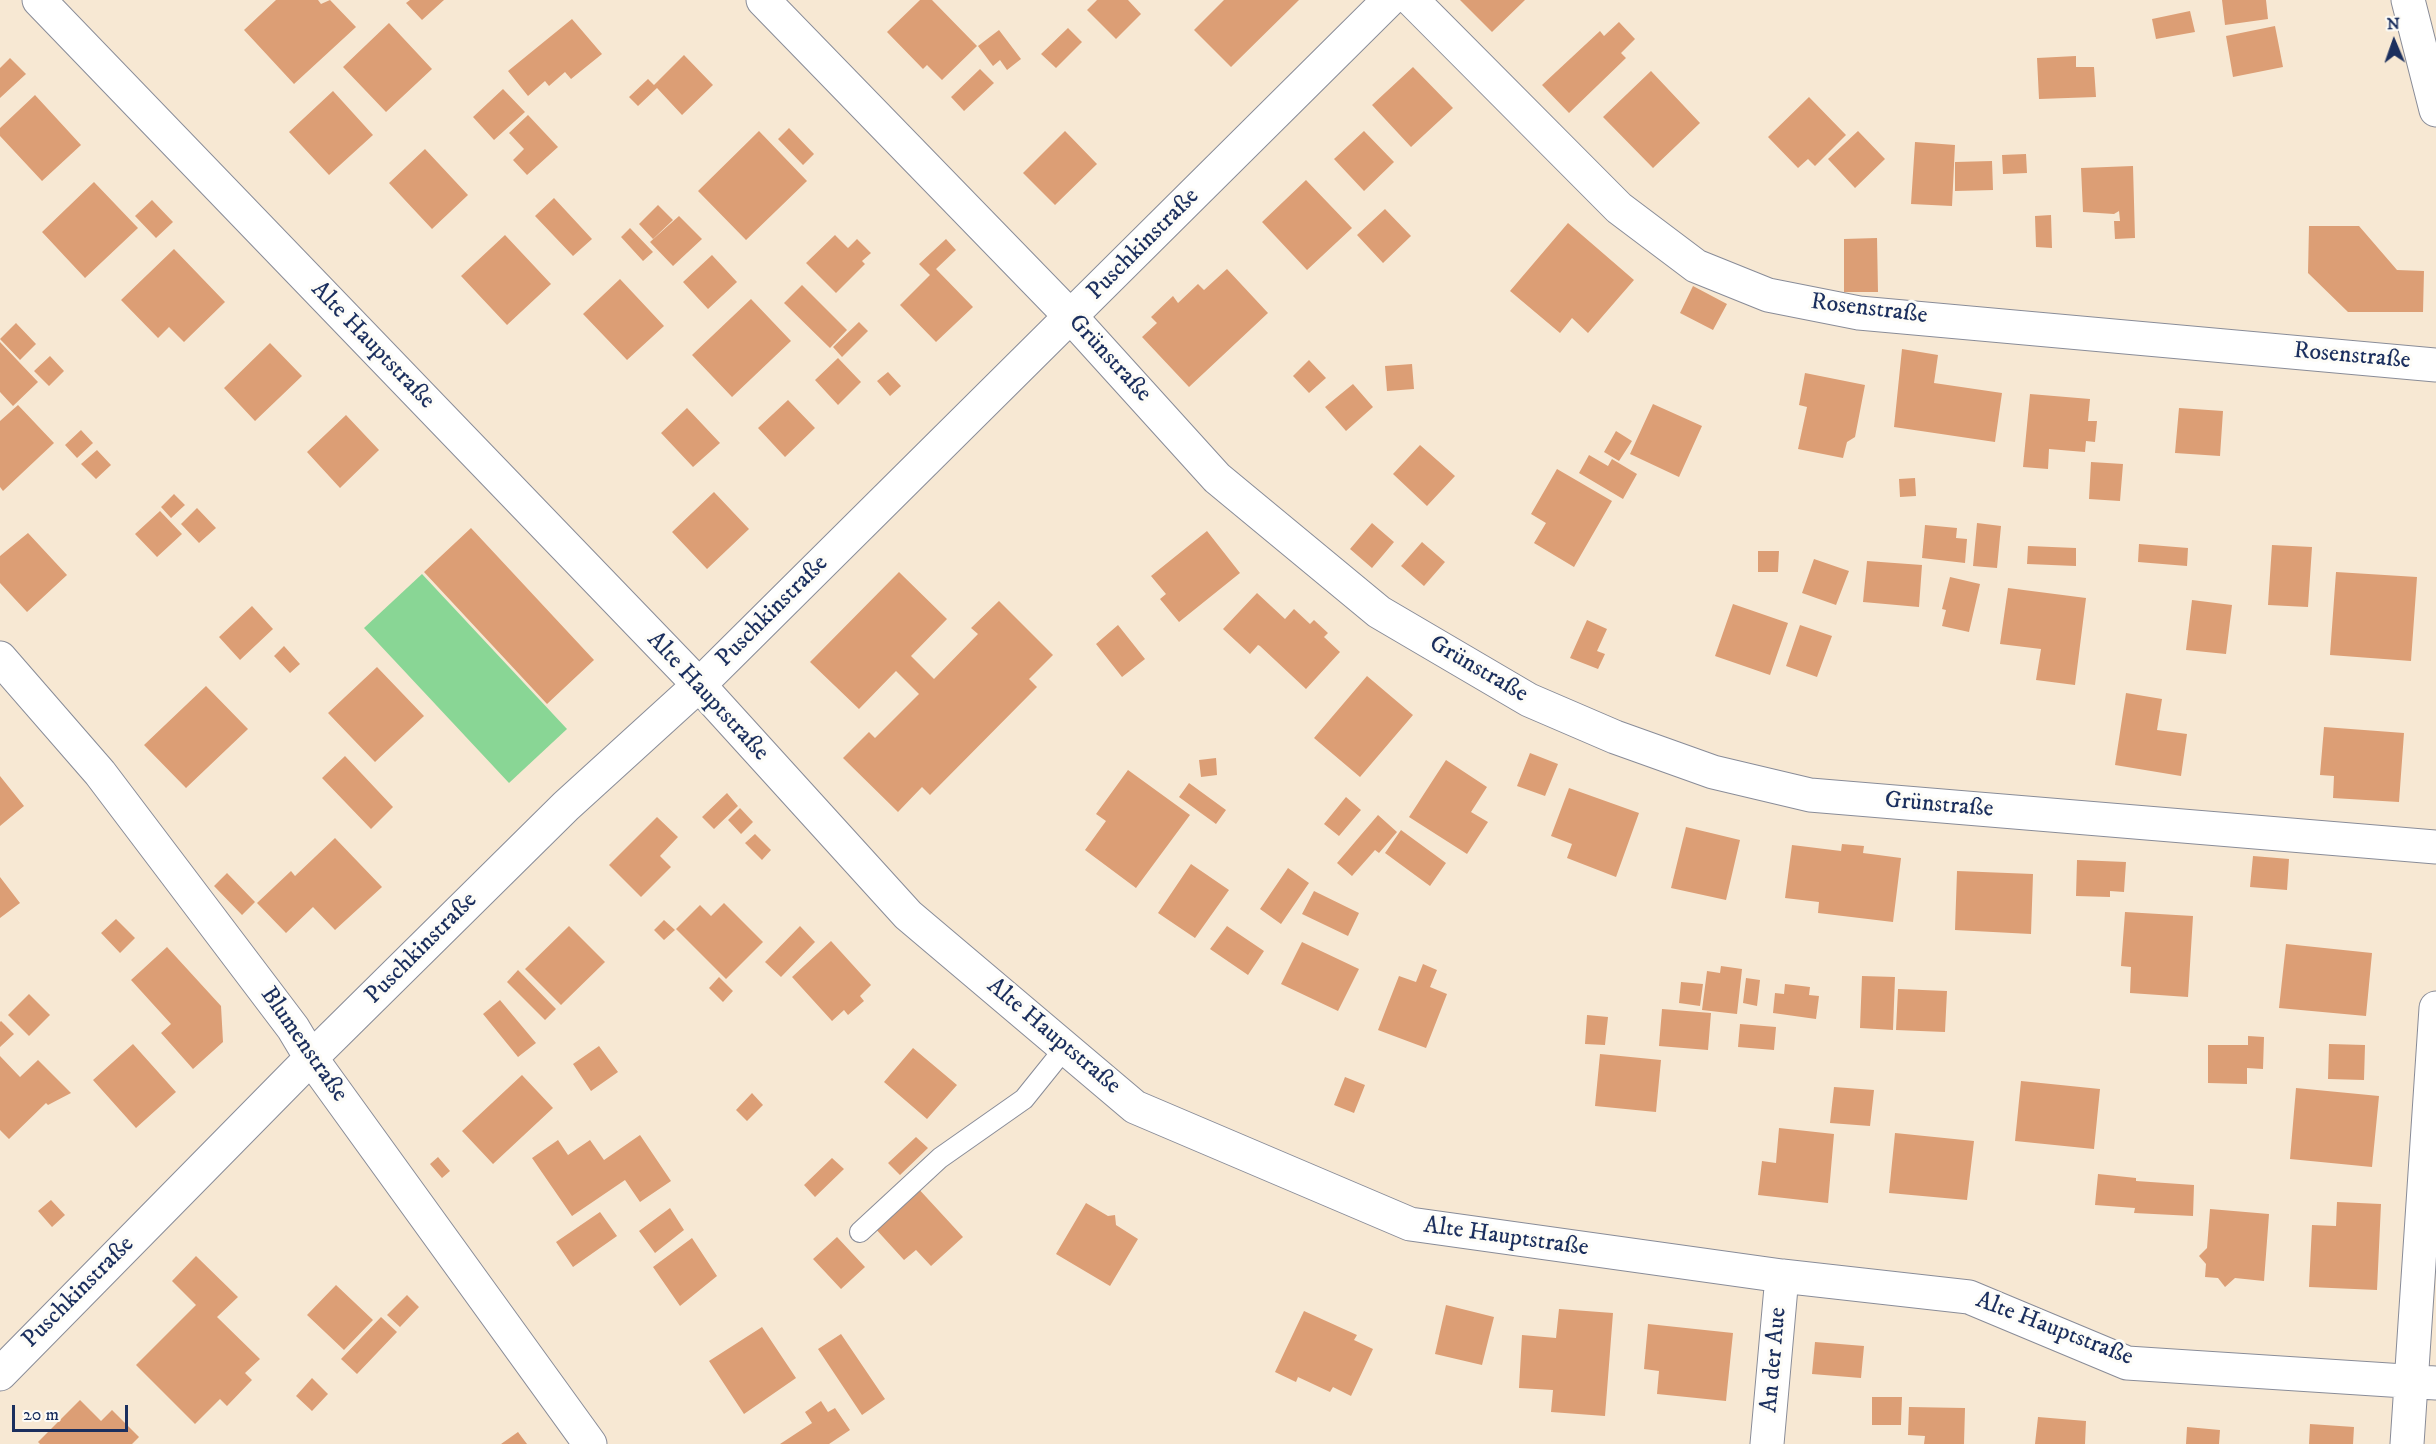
<!DOCTYPE html>
<meta charset="utf-8">
<style>
body{margin:0}
#map{position:relative;width:2436px;height:1444px;overflow:hidden;background:#f7e8d3;font-family:"IM FELL DW Pica",serif}
canvas{display:block}
.north{position:absolute;left:2364px;top:12px;width:60px;height:60px;-webkit-text-stroke:4px #fdfcf7;paint-order:stroke;rotate:358deg;font-size:16px;font-weight:700;line-height:24px;text-align:center;color:#1b2f5e}
.north::after{content:'';display:block;margin:auto;width:21px;height:27px;background:#1b2f5e;clip-path:polygon(50% 0,100% 100%,50% 72%,0 100%)}
.scale{position:absolute;left:12px;top:1405px;width:116px;height:27px;box-sizing:border-box;border:3px solid #1b2f5e;border-top:0;padding-left:8px;font-size:18px;line-height:21px;white-space:nowrap;color:#1b2f5e;-webkit-text-stroke:4px #fdfcf7;paint-order:stroke}
</style>
<div id="map">
<canvas width="2436" height="1444"></canvas>
<div class="north">N</div>
<div class="scale">20 m</div>
</div>
<script>
const context = document.querySelector('canvas').getContext('2d');
context.lineJoin = 'round';
function paint(path, color) { context.fillStyle = color; context.fill(path, 'evenodd'); }
function stroke(path, color, width, dash) { context.strokeStyle = color; context.lineWidth = width; context.lineCap = dash ? 'butt' : 'round'; context.setLineDash(dash || []); context.stroke(path); }
function label(font, color, halo, rows, align = 'center') {
  context.font = font + ' "IM FELL DW Pica",serif'; context.lineWidth = 6; context.setLineDash([]); context.textBaseline = 'middle'; context.strokeStyle = halo; context.fillStyle = color; for (const [text, x, y, turn = 0] of rows) {
    context.save(); context.translate(x, y); context.rotate((+turn || 0) * Math.PI / 180); context.textAlign = isNaN(turn) ? turn : align; if (halo) context.strokeText(text, 0, 0); context.fillText(text, 0, 0); context.restore();
  }
}
paint(new Path2D(`
 M422,574L567,729L509,783L364,628Z`), '#89d695');
paint(new Path2D(`
 M276,0H318L321,4L330,0L356,27L294,84L244,30Z
 M410,0H444L422,20L406,3Z
 M920,0H932L977,46L942,80L927,65L923,69L887,32Z
 M1097,0H1128L1141,14L1116,39L1087,10Z
 M1224,0H1299L1231,67L1194,30Z
 M1460,0H1525L1492,32Z
 M2222,0H2266L2268,19L2225,25Z
 M2190,11L2195,32L2156,39L2152,19Z
 M572,19L602,54L571,79L565,72L549,86L545,81L528,96L508,71Z
 M1619,22L1635,39L1621,53L1626,58L1569,113L1542,85L1600,31L1604,36Z
 M389,23L432,69L386,112L343,67Z
 M2275,26L2283,67L2233,77L2226,36Z
 M1068,28L1082,42L1056,68L1041,54Z
 M999,30L1021,59L1007,70L1000,60L993,66L978,46Z
 M684,55L713,85L682,115L657,88L638,106L629,97L648,79L654,85Z
 M2076,56V67H2094L2096,97L2039,99L2037,58Z
 M10,58L26,74L0,98V68Z
 M1413,67L1453,108L1411,147L1372,105Z
 M980,69L994,83L964,111L951,97Z
 M1651,71L1700,123L1653,168L1603,117Z
 M503,89L525,112L494,140L473,117Z
 M333,91L373,135L329,175L289,132Z
 M35,95L81,145L42,181L0,136V128Z
 M1809,97L1846,135L1815,166L1808,159L1798,168L1768,137Z
 M528,115L558,147L527,175L513,160L524,149L509,133Z
 M789,128L814,154L803,165L778,139Z
 M759,131L807,181L746,240L698,191Z
 M1065,131L1097,164L1055,205L1023,173Z
 M1364,131L1394,162L1364,191L1334,159Z
 M1858,131L1885,159L1855,188L1828,159Z
 M1915,142L1955,145L1952,206L1911,204Z
 M425,149L468,195L432,229L389,183Z
 M2026,154L2027,173L2003,174L2002,155Z
 M1992,161L1993,190L1955,191V162Z
 M2133,166L2135,238L2115,239L2114,221H2120L2119,211L2114,214L2083,212L2081,168Z
 M1306,180L1352,228L1307,270L1262,222Z
 M94,182L138,228L85,278L42,232Z
 M554,198L592,239L573,256L535,216Z
 M152,200L173,222L156,238L135,216Z
 M658,205L673,220L653,239L639,224Z
 M1385,209L1411,236L1383,263L1357,235Z
 M2051,215L2052,248L2036,247L2035,216Z
 M679,216L702,239L673,266L650,242Z
 M1568,223L1634,280L1588,333L1572,318L1560,333L1510,291Z
 M2309,226H2359L2397,270L2424,271L2423,312H2348L2308,273Z
 M630,228L653,252L643,261L621,237Z
 M505,235L551,284L507,325L461,276Z
 M835,235L848,248L857,239L871,253L862,261L865,264L836,293L806,263Z
 M1877,238L1878,292H1844V239Z
 M946,239L956,250L936,269L973,307L936,342L900,305L930,275L919,264Z
 M174,249L225,302L184,342L169,327L158,338L121,300Z
 M712,255L737,282L708,309L683,282Z
 M1227,269L1268,313L1189,387L1142,337L1157,323L1151,317L1173,296L1178,303L1198,284L1204,290Z
 M620,279L664,326L627,360L583,314Z
 M802,285L847,330L830,348L784,303Z
 M1693,286L1727,304L1713,330L1680,313Z
 M751,299L791,341L732,397L692,355Z
 M859,322L868,331L842,357L833,347Z
 M16,323L36,344L20,360L0,339Z
 M0,342L38,382L13,406L0,392Z
 M270,343L302,376L255,421L224,388Z
 M1902,349L1938,355L1934,383L2002,393L1995,442L1894,427Z
 M50,356L64,371L49,386L34,371Z
 M838,358L861,382L838,405L815,380Z
 M1309,360L1326,378L1309,393L1293,376Z
 M1412,364L1414,389L1387,391L1385,366Z
 M888,372L901,386L890,396L877,381Z
 M1805,373L1865,385L1855,437L1847,442L1843,458L1798,449L1807,407L1799,405Z
 M1353,384L1373,407L1346,431L1325,407Z
 M2030,394L2090,399L2088,421H2097L2095,442L2086,441L2085,452L2049,449L2048,469L2023,467Z
 M788,400L815,428L785,457L758,428Z
 M1653,404L1702,426L1679,477L1630,454Z
 M18,405L54,443L3,491L0,487V421Z
 M687,408L720,443L693,467L661,433Z
 M2179,408L2223,411L2220,456L2175,453Z
 M346,415L379,450L340,488L307,452Z
 M81,430L93,443L77,458L65,445Z
 M1616,431L1632,441L1619,461L1604,452Z
 M1420,445L1455,476L1427,506L1393,474Z
 M97,450L111,465L96,479L81,464Z
 M1589,455L1608,466L1612,459L1637,474L1623,499L1579,473Z
 M2091,462L2123,464L2120,501L2089,499Z
 M1557,469L1612,501L1574,567L1534,543L1546,523L1531,514Z
 M1915,478L1916,496L1900,497L1899,479Z
 M714,492L749,529L707,569L672,532Z
 M174,494L185,505L171,518L161,507Z
 M197,508L216,528L199,543L181,524Z
 M160,511L182,534L157,557L135,534Z
 M1372,523L1394,542L1372,568L1350,549Z
 M1977,523L2001,526L1997,568L1973,566Z
 M1925,525L1957,528L1956,538L1967,539L1965,563L1922,558Z
 M471,528L594,660L547,704L424,572Z
 M1207,531L1240,573L1179,622L1160,599L1166,594L1151,576Z
 M28,533L67,575L27,612L0,583V556Z
 M1422,542L1445,562L1424,586L1401,566Z
 M2139,544L2188,548L2187,566L2138,562Z
 M2272,545L2312,547L2308,607L2268,605Z
 M2028,546L2076,548V566L2027,564Z
 M1758,551H1779L1778,572H1758Z
 M1814,559L1849,571L1836,605L1802,593Z
 M1867,561L1922,565L1919,607L1863,602Z
 M899,572L947,619L911,656L934,679L978,634L971,628L999,601L1053,655L1029,679L1037,687L930,795L922,787L898,812L843,758L869,732L875,738L919,694L896,671L859,709L810,662Z
 M2336,572L2417,577L2411,661L2330,655Z
 M1950,577L1980,584L1969,632L1942,626L1946,610L1942,609Z
 M2008,588L2086,598L2075,685L2036,680L2041,649L2000,644Z
 M1257,593L1285,619L1294,609L1310,624L1314,620L1328,633L1324,637L1340,652L1306,689L1260,646L1258,645L1250,654L1223,629Z
 M2192,600L2232,605L2226,654L2186,650Z
 M1733,604L1788,623L1770,675L1715,656Z
 M252,606L273,629L240,660L219,637Z
 M1587,620L1607,629L1597,651L1605,654L1598,669L1570,658Z
 M1118,625L1145,659L1122,677L1096,644Z
 M1800,625L1832,636L1817,677L1786,666Z
 M284,646L300,664L290,673L274,656Z
 M377,667L424,716L375,762L328,713Z
 M1367,676L1413,715L1360,777L1314,738Z
 M206,686L248,729L186,788L144,745Z
 M2126,693L2162,699L2157,730L2187,734L2181,776L2115,765Z
 M2324,727L2404,733L2399,802L2333,798L2334,776L2320,775Z
 M1530,753L1558,764L1545,796L1517,786Z
 M345,756L393,807L371,829L322,778Z
 M1216,758L1217,775L1201,777L1199,760Z
 M1446,760L1487,787L1471,812L1488,822L1467,854L1409,817Z
 M1128,770L1190,815L1136,888L1085,850L1106,821L1096,814Z
 M0,776L24,806L0,826Z
 M1189,783L1226,810L1216,824L1179,797Z
 M1569,788L1639,813L1616,877L1567,858L1572,844L1551,836Z
 M727,793L738,806L714,829L702,817Z
 M1346,797L1361,810L1339,836L1324,824Z
 M740,808L753,822L741,834L728,820Z
 M1378,815L1397,832L1379,853L1375,850L1352,876L1337,863Z
 M657,817L678,837L660,856L671,867L641,897L609,865Z
 M1686,827L1740,840L1726,900L1671,888Z
 M1401,830L1446,863L1430,886L1385,853Z
 M755,834L771,850L762,860L745,843Z
 M335,838L382,887L335,930L313,907L286,933L257,903L291,871L295,876Z
 M1842,844L1864,846L1863,853L1901,858L1893,922L1818,913L1819,902L1785,898L1792,845L1841,851Z
 M2253,856L2289,859L2287,890L2250,887Z
 M2077,860L2126,862L2124,892L2110,891V897L2076,896Z
 M1191,864L1229,890L1195,938L1158,913Z
 M1288,868L1309,883L1281,924L1260,909Z
 M1957,871L2033,874L2031,934L1955,930Z
 M227,873L255,902L242,915L214,886Z
 M0,877L20,903L0,918Z
 M1314,891L1359,913L1348,936L1302,914Z
 M724,903L763,942L726,979L676,929L700,905L711,916Z
 M2125,912L2193,916L2188,997L2130,993L2131,967L2121,966Z
 M116,919L135,938L120,953L101,933Z
 M664,920L675,930L664,940L654,930Z
 M569,926L605,962L561,1005L525,969Z
 M800,926L815,942L781,977L765,962Z
 M1227,926L1264,951L1248,975L1210,949Z
 M831,941L871,985L860,996L864,1001L848,1015L844,1010L832,1021L792,977Z
 M1302,942L1359,969L1338,1011L1281,984Z
 M2286,944L2372,953L2366,1016L2279,1008Z
 M167,947L221,1006L223,1042L193,1069L161,1033L171,1024L131,980Z
 M1423,964L1437,970L1430,987L1447,994L1426,1048L1378,1030L1399,976L1416,982Z
 M1721,966L1742,969L1737,1014L1702,1010L1707,971L1720,973Z
 M518,970L556,1009L545,1020L507,982Z
 M1862,976L1895,977L1893,1030L1860,1028Z
 M719,977L733,991L723,1002L709,988Z
 M1746,978L1760,980L1757,1006L1743,1003Z
 M1681,982L1703,984L1700,1006L1679,1003Z
 M1785,984L1810,987L1809,995L1819,996L1816,1019L1773,1013L1775,993L1784,994Z
 M1898,989L1947,991L1945,1032L1896,1030Z
 M29,994L50,1015L29,1036L8,1015Z
 M500,1000L536,1043L518,1057L483,1014Z
 M1662,1009L1711,1013L1708,1050L1659,1046Z
 M1587,1015L1608,1017L1605,1045L1585,1044Z
 M1,1021L14,1034L0,1047V1022Z
 M1740,1024L1776,1027L1774,1050L1738,1047Z
 M2248,1036L2264,1037L2263,1069L2247,1068V1084L2208,1083V1045H2248Z
 M133,1044L176,1092L136,1128L93,1080Z
 M2329,1044L2365,1045L2364,1080L2328,1079Z
 M599,1046L618,1072L591,1091L573,1064Z
 M913,1048L957,1085L927,1119L884,1082Z
 M1600,1054L1661,1060L1656,1112L1595,1106Z
 M0,1056L20,1077L38,1060L71,1093L48,1105L46,1103L9,1139L0,1130Z
 M522,1075L553,1108L493,1164L462,1131Z
 M1345,1077L1365,1085L1354,1113L1334,1105Z
 M2021,1081L2100,1089L2094,1149L2015,1141Z
 M1834,1087L1874,1090L1870,1126L1830,1123Z
 M2296,1088L2379,1096L2372,1167L2290,1159Z
 M752,1093L763,1105L747,1121L736,1110Z
 M1779,1128L1834,1134L1828,1203L1758,1195L1762,1161L1776,1163Z
 M1895,1133L1974,1141L1967,1200L1889,1193Z
 M640,1135L671,1181L640,1202L625,1180L572,1216L532,1158L558,1140L568,1155L590,1140L604,1160Z
 M916,1137L928,1148L900,1175L888,1163Z
 M438,1157L450,1171L442,1178L430,1164Z
 M832,1158L844,1169L815,1197L804,1185Z
 M2098,1174L2136,1178V1181L2194,1185L2193,1216L2134,1213L2135,1208L2095,1205Z
 M916,1186L963,1237L931,1266L916,1250L904,1260L873,1226Z
 M51,1200L65,1215L52,1227L38,1211Z
 M2337,1202L2381,1204L2377,1290L2309,1287L2312,1225L2336,1226Z
 M1086,1203L1108,1216L1115,1215L1116,1225L1138,1239L1110,1286L1056,1254Z
 M670,1208L684,1230L655,1253L639,1231Z
 M2210,1209L2269,1214L2264,1281L2235,1278L2225,1287L2218,1278L2205,1277L2206,1264L2199,1256L2207,1248Z
 M600,1212L617,1236L573,1267L556,1242Z
 M837,1237L865,1267L841,1289L813,1259Z
 M692,1238L717,1276L680,1306L653,1267Z
 M196,1256L238,1297L217,1317L260,1359L245,1373L252,1380L227,1406L220,1399L195,1424L136,1365L196,1305L172,1281Z
 M336,1285L373,1320L344,1350L307,1315Z
 M407,1295L419,1307L400,1327L387,1315Z
 M1446,1305L1494,1317L1482,1365L1435,1354Z
 M1559,1309L1613,1313L1605,1416L1551,1412L1553,1390L1519,1388L1522,1335L1556,1338Z
 M1304,1311L1357,1335L1354,1340L1373,1349L1351,1396L1333,1387L1330,1392L1298,1377L1296,1382L1275,1372Z
 M381,1317L397,1332L357,1374L341,1359Z
 M1648,1324L1733,1333L1726,1401L1657,1394L1659,1371L1644,1369Z
 M762,1327L796,1378L744,1414L709,1361Z
 M841,1334L885,1399L862,1415L818,1349Z
 M1815,1342L1864,1346L1861,1378L1812,1374Z
 M312,1378L328,1394L312,1411L296,1396Z
 M1872,1397H1902L1901,1425H1872Z
 M80,1400L101,1421L112,1410L139,1437L132,1444H40L38,1442Z
 M821,1401L828,1412L835,1408L850,1430L829,1444H780L812,1423L805,1412Z
 M1909,1407L1965,1408L1964,1444H1924L1925,1436L1908,1435Z
 M2038,1417L2086,1421L2085,1444H2035Z
 M2310,1424L2354,1427L2353,1444H2309Z
 M2187,1427L2220,1430L2219,1444H2186Z
 M518,1432L527,1444H501Z`), '#dc9e75');
const service = new Path2D(`
 M860,1232L940,1158L1024,1099L1065,1048`);
const minor = new Path2D(`
 M39,0L699,685L908,915L1135,1107L1410,1224L1782,1276L1969,1297L2127,1363L2436,1383
 M763,0L1072,318L1217,478L1379,612L1529,700L1615,737L1713,772L1810,795L2436,847
 M1412,0L1619,208L1696,266L1768,295L1859,313L2436,365
 M2408,0L2436,110
 M0,658L100,773L293,1028L311,1058L590,1444
 M0,1374L311,1058L566,806L699,685L1389,0
 M1767,1444L1782,1276
 M2407,1444L2436,1008`);
stroke(service, '#898c98', 22);
stroke(minor, '#898c98', 35);
stroke(service, '#fff', 20);
stroke(minor, '#fff', 33);
label('24px', '#1b2f5e', '#fdfcf7', [
 ["Puschkinstraße",1144,245,-45],
 ["Rosenstraße",1869,310,7],
 ["Alte Hauptstraße",372,346,46],
 ["Rosenstraße",2352,357,5],
 ["Grünstraße",1109,359,47],
 ["Puschkinstraße",773,612,-45],
 ["Grünstraße",1478,670,30],
 ["Alte Hauptstraße",707,697,47],
 ["Grünstraße",1939,806,5],
 ["Puschkinstraße",422,949,-45],
 ["Alte Hauptstraße",1053,1037,40],
 ["Blumenstraße",303,1045,55],
 ["Alte Hauptstraße",1506,1238,8],
 ["Puschkinstraße",79,1293,-45],
 ["Alte Hauptstraße",2054,1330,21],
 ["An der Aue",1775,1360,-85]
]);
</script>
